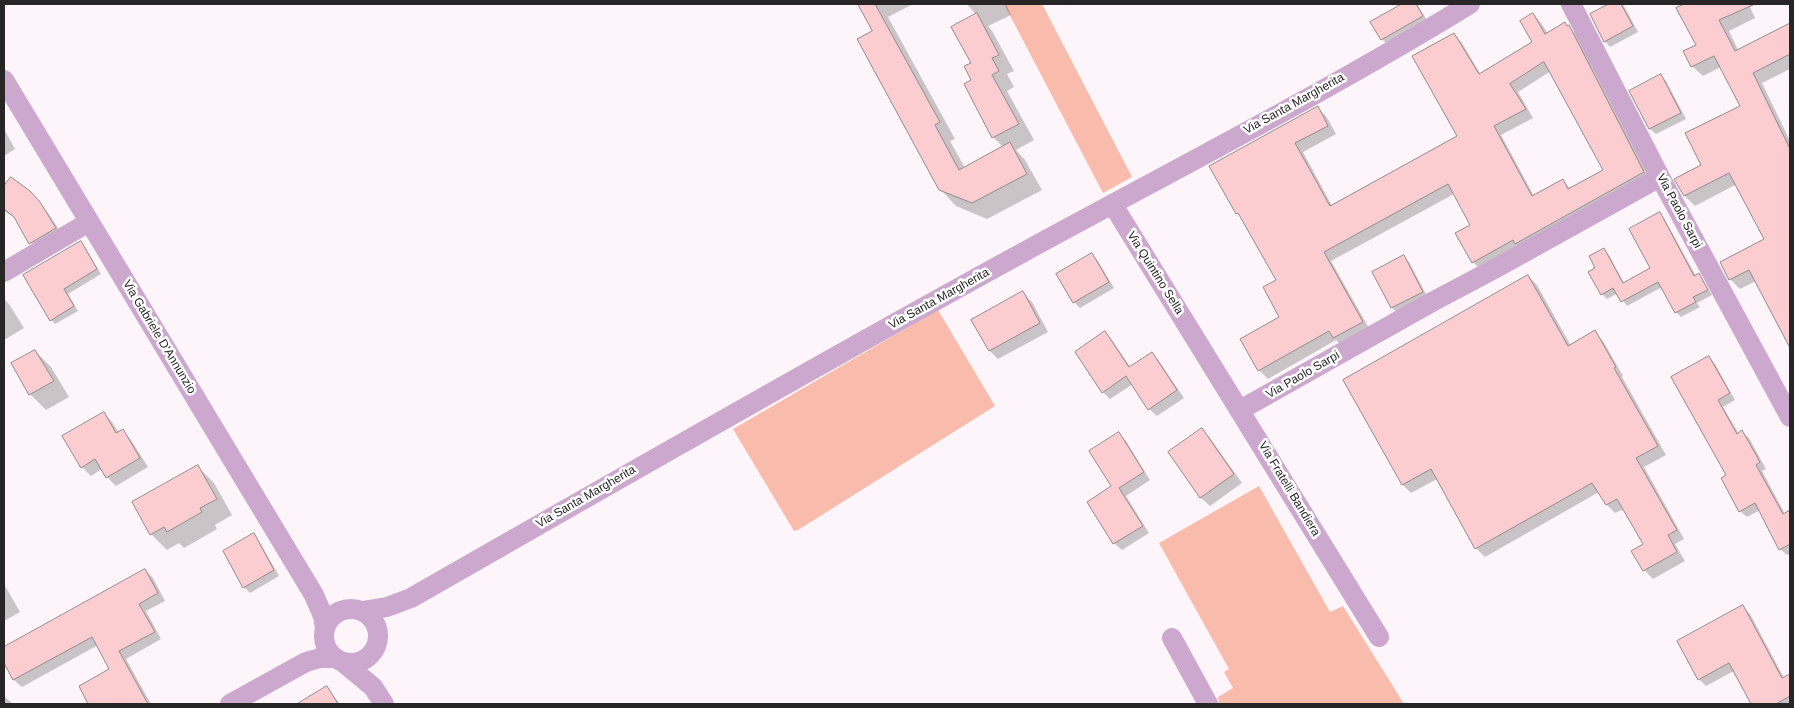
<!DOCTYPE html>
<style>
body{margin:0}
#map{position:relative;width:1794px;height:708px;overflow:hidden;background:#fdf5f9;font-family:Arial,sans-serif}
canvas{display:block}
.frame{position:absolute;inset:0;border:5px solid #272526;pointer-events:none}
</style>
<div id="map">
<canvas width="1794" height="708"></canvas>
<div class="frame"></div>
</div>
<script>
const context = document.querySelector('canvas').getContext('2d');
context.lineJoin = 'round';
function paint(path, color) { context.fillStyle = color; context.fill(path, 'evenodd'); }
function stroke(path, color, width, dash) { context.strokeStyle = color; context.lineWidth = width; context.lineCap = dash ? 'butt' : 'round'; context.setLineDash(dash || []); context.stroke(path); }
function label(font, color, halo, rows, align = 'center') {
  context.font = font + ' Arial,sans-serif'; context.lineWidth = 5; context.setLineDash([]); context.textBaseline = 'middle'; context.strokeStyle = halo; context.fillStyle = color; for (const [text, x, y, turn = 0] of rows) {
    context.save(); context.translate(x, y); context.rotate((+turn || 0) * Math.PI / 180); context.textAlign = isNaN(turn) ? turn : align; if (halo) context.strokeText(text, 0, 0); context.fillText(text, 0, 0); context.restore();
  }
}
paint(new Path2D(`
 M1004,4H1042L1132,177L1103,193Z
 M938,310L995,406L798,530L794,531L733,429Z
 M1259,486L1330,612L1343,606L1404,704H1219L1218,697L1233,688L1224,672L1229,669L1159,543Z`), '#f9bcac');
paint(new Path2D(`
 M860,4H913L888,17L955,139L950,141L965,168L1003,147L994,138L965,85L973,81L972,63L976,15L967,4H1006L1011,15L988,26L992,31L1014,71L1007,74L1014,87L1007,91L1034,140L1016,150L1025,160L1042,190L987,219L956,206L940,189L874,31Z
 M1404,4H1417L1428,22L1388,45L1382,39L1372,22Z
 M1612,4H1621L1624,6L1638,32L1610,47L1605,41L1591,15Z
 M1687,4H1756L1750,7L1755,18L1729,31L1738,50L1790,24V69L1762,83L1790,141V264L1788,265L1790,269V346L1756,281L1740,289L1730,279L1766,240L1737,184L1695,206L1685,196L1676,179L1703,165L1742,107L1721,67L1703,76L1692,66L1685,51L1697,45L1678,9Z
 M1533,14L1541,23L1548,34L1565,24L1577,35L1652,181L1481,270L1473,262L1471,225L1454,194L1331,261L1370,330L1342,346L1336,340L1268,379L1259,370L1242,340L1281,317L1278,280L1242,218L1237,213L1317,108L1326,116L1336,134L1303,152L1332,206L1459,137L1454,34L1462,43L1481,75L1534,42ZM1551,71L1605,171L1571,189L1563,181L1534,196L1501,135L1533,118L1518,92Z
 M1661,76L1666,81L1686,119L1656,134L1650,129L1631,91Z
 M4,129L15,149L4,156Z
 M11,179L38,201L48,213L62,234L36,248L28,239L18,220L4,211V188Z
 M1659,214L1664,218L1696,276L1699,275L1703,280L1712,295L1697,303L1700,307L1681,317L1676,312L1662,287L1627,306L1618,293L1607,299L1602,294L1597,268L1604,250L1609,255L1624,283L1652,268Z
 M81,243L85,247L101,274L68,294L78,311L55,324L51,320Z
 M1092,255L1098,261L1114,288L1080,308L1074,302Z
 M1403,257L1409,262L1428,298L1398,313L1392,308L1373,273Z
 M1528,276L1537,285L1571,346L1595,332L1603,341L1623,376L1622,377L1666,455L1644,467L1684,539L1675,544L1685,561L1653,579L1644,570V545L1624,509L1615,513L1607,505L1599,492L1485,557L1476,548L1437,479L1411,493L1403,485L1344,380Z
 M1023,293L1032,302L1048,332L998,359L990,351L973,320Z
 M4,299L9,304L24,328L4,340Z
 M1105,333L1112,340L1131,368L1152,353L1159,361L1184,398L1157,416L1149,409L1133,384L1110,399L1103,392Z
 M35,351L51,367L69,397L46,410L30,394L13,364Z
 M1709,357L1715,364L1735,400L1723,407L1739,434L1742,432L1749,438L1766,469L1762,471L1785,514L1790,512V554L1787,555L1780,549L1760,510L1747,517L1740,511L1727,475Z
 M104,413L112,422L119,433L123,431L131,440L148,467L116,486L107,477L102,469L91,476L82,467Z
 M1202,430L1210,438L1242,483L1210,506L1201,498L1169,452Z
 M1118,434L1126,441L1150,480L1126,496L1149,533L1122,550L1114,543L1113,487Z
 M198,467L214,483L232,515L215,525L217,529L184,548L179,543L167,550L151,534Z
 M253,535L259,541L279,576L250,593L244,587Z
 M145,570L153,578L165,601L146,611L161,639L126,659L151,704H90L81,687L111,670L98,645L22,687L14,680L4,660V648Z
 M4,584L20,612L4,621Z
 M1743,607L1750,614L1784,678L1790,675V704H1753L1734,671L1706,686L1699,679Z
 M327,688L340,704H300Z
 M5,697L13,704H4Z`), '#0003');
const building = new Path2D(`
 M858,4H875L940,122L935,125L959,170L1010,142L1027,174L972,203L939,190L857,39L872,31Z
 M1402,4H1416L1423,16L1381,40L1370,22Z
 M1609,4H1621L1633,26L1604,42L1590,14Z
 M1685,4H1755L1719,20L1735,51L1790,23V54L1753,73L1790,149V348L1749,270L1729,280L1720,262L1764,239L1729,173L1684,196L1674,179L1701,165L1685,133L1740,106L1714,56L1691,67L1683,51L1696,45L1676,8Z
 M977,13L999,55L992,58L999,71L992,75L1019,124L992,138L964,84L971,80L964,66L971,63L951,27Z
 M1533,13L1545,34L1565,22L1567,26L1569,25L1644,172L1515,244L1513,240L1472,263L1455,233L1470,225L1448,184L1324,252L1363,322L1333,338L1329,331L1258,371L1240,339L1279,317L1263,287L1276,280L1238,213L1236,214L1209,166L1318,106L1328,126L1295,143L1330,206L1457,136L1412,56L1454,33L1479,74L1532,42L1520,21ZM1544,62L1603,170L1568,189L1563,179L1532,196L1494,126L1526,109L1510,84Z
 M1661,74L1681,113L1649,129L1629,91Z
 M11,177L30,191L40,202L56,228L29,244L14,217L4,209V186Z
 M1660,212L1694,276L1699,273L1708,290L1693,297L1696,302L1675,313L1658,282L1621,302L1613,288L1601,295L1588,272L1595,268L1589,256L1604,248L1623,283L1650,268L1629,229Z
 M81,241L97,269L64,289L74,306L50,321L23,275Z
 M1092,253L1109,282L1073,303L1056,274Z
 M1404,255L1423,292L1391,308L1372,272Z
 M1528,275L1568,346L1595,330L1616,367L1614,368L1658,446L1636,458L1677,530L1668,535L1677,552L1643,571L1631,551L1643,544L1617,499L1606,505L1592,483L1475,549L1431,469L1402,485L1343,380Z
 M1023,291L1040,323L989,351L971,320Z
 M1105,331L1129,367L1152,352L1177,390L1148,410L1126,376L1102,393L1075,352Z
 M35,350L54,381L29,395L11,363Z
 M1709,356L1730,393L1718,400L1737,434L1742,430L1760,462L1756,465L1783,514L1790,510V544L1779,550L1755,503L1739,512L1721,478L1726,475L1671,377Z
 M104,412L116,433L123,429L140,458L106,478L95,459L81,468L62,436Z
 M1202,428L1234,474L1200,498L1168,452Z
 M1119,432L1144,472L1119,488L1143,526L1113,544L1087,502L1111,486L1089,451Z
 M198,465L217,499L200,508L202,512L167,532L164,527L150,535L132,502Z
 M254,533L274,570L243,588L223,551Z
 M145,569L158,593L139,604L155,632L119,651L148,704H88L79,686L109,669L92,637L13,680L4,663V647Z
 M1743,605L1782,678L1790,674V696L1776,704H1751L1729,663L1698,680L1677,641Z
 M327,686L338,704H297Z`);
paint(building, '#fbcdd1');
stroke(building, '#928a8a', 1);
stroke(new Path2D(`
 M1571,4L1660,177L1790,417
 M4,80L314,595L323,616L325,628
 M1113,205L1379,637
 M4,272L89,222
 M1240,410L1432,302L1498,267L1660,177
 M324 636a27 27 0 1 1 54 0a27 27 0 1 1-54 0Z
 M362,611L387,607L411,598C614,482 817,365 1022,253C1172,171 1325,93 1470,4
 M1172,638L1208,704
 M344,663L373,687L384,704
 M230,704L306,662L320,658H334`), '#cca8ce', 20);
label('12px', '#272526', '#fff', [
 ["Via Santa Margherita",1294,104,-29],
 ["Via Paolo Sarpi",1679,211,62],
 ["Via Quintino Sella",1155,273,58],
 ["Via Santa Margherita",939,299,-29],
 ["Via Gabriele D'Annunzio",159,337,59],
 ["Via Paolo Sarpi",1303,375,-30],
 ["Via Fratelli Bandiera",1289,489,59],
 ["Via Santa Margherita",586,497,-30]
]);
</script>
